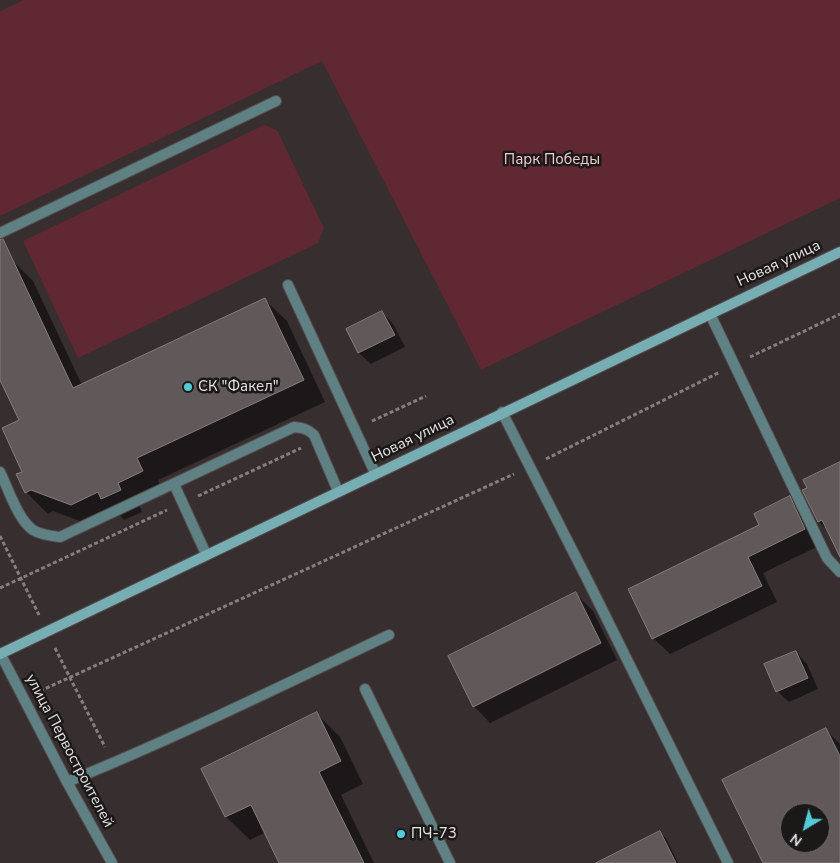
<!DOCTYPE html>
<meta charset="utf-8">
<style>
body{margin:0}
#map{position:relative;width:840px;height:863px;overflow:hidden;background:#362e2f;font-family:"Nunito Sans",sans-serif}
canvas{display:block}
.north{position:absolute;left:780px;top:803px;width:50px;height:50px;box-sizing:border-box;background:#1b1818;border:1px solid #6d6a6a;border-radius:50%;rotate:217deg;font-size:14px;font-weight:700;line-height:20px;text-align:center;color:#e9e4e5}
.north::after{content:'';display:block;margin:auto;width:18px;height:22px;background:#52cbd7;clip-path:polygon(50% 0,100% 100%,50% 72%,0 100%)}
</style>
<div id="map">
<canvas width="840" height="863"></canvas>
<div class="north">N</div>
</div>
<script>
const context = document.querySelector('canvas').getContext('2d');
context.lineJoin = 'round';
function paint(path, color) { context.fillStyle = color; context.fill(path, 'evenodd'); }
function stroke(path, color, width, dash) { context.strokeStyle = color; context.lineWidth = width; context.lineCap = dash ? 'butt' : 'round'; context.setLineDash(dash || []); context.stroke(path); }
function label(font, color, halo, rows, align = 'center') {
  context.font = font + ' "Nunito Sans",sans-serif'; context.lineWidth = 5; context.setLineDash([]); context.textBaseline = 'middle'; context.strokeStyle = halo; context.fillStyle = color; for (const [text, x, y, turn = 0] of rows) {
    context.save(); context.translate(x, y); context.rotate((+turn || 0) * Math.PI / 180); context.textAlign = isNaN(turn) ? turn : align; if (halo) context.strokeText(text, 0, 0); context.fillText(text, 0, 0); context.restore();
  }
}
paint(new Path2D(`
 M24,0H840V198L481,370L322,61L0,216V11Z
 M264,125L277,130L324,228L318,243L78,358L23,241Z`), '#602833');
paint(new Path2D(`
 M12,260L33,281L82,385L265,300L287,321L325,402L158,480L164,493L139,505L142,512L124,520L119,514L93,526L53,511L48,514L26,492L21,420L0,377V265Z
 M382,312L393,324L405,347L371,364L359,353L348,329Z
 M840,463V531L827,526L824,527L819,522L804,491Z
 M790,498L806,514L821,545L763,573L777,602L670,654L653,638L761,525Z
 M576,594L593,611L617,660L490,723L474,706Z
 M796,652L807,664L818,689L789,702L777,691Z
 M317,714L340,737L363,784L341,795L374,863H281L266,832L250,840L226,817L203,769Z
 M826,730L840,744V863H765ZM790,813H820V843H790Z
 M660,833L666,838L678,863H599Z`), '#0007');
const building = new Path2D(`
 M3,239L73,388L265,298L304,380L137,458L143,471L118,483L121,490L101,499L98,492L71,505L31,490L25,493L16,474L22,472L2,428L19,420L0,380V240Z
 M382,311L395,335L358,353L346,329Z
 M840,462V557L822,520L818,522L802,490L807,488L803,480Z
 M790,496L805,529L748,557L762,586L652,639L628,589L759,525L754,514Z
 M576,592L601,643L473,707L448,656Z
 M796,651L808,678L776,692L764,664Z
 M317,712L341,761L319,772L364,863H279L251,805L225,817L201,769Z
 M826,728L840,756V863H763L722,780ZM790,813H820V843H790Z
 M660,831L676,863H596Z`);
paint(building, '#615859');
stroke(building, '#857c7d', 1);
const lane = new Path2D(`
 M0,233L276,101
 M288,285L375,473
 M710,314L827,558L840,572
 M502,412L588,581L728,863
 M0,472C8,488 18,520 33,530C41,535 51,536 60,537L294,427C303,428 308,429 314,435L338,491
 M174,484L206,554
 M365,689L450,863
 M67,782C176,738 283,685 389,635`);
const street = new Path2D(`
 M0,653L67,782L112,863`);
const secondary = new Path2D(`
 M0,654L840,252`);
stroke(lane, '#534b4c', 12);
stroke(street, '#534b4c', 12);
stroke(secondary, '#534b4c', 12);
stroke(new Path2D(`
 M750,357L840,314
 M372,421L426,396
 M546,459L720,372
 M198,496L301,448
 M0,536L39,615
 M0,588L167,510
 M55,648L105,747
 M40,691L514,474`), '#857e7f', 3, [4, 2.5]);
stroke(lane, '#5f8184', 10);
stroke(street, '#5f8184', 10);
stroke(secondary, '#77aeb4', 10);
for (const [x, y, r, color] of [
 [188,387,5,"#52cbd7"],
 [401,834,5,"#52cbd7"]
]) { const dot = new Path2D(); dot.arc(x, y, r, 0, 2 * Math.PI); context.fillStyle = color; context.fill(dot); stroke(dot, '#1b1818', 2); }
label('15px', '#f3cbcf', '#1b1818', [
 ["Парк Победы",552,160]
]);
label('15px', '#e9e4e5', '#1b1818', [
 ["Новая улица",779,264,-25],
 ["Новая улица",413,439,-26],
 ["улица Первостроителей",69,751,62]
]);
label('15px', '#e9e4e5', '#1b1818', [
 ["СК \"Факел\"",198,387],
 ["ПЧ-73",411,834]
], 'left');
</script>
